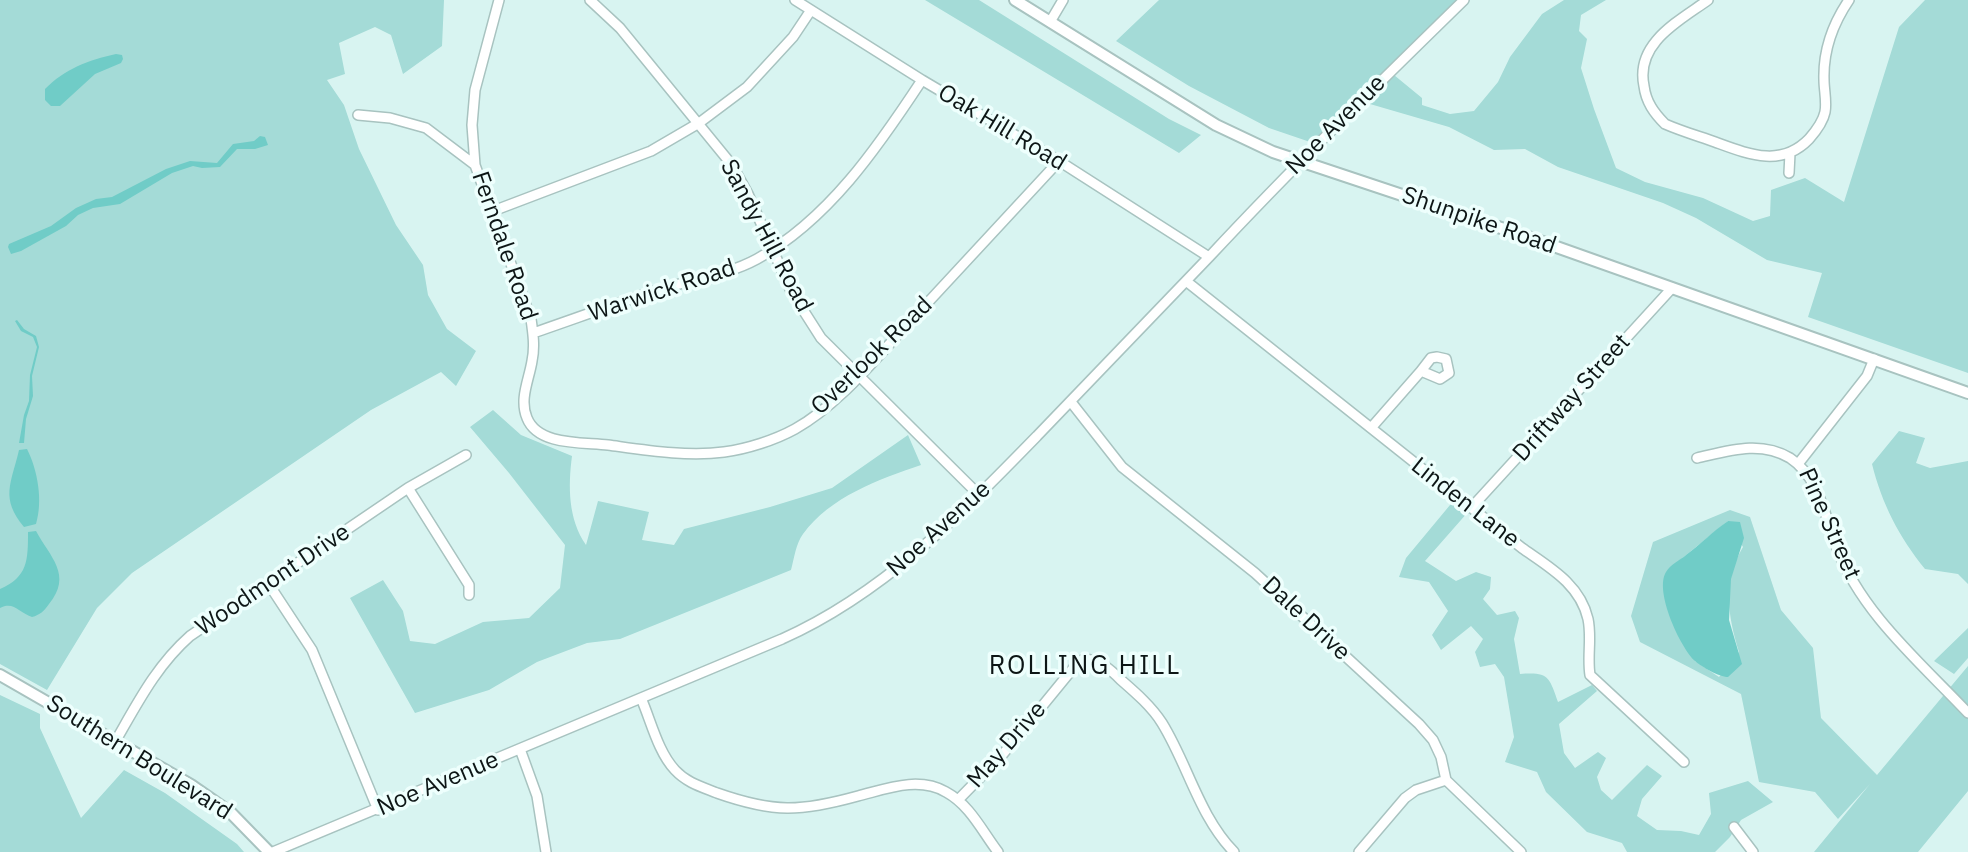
<!DOCTYPE html>
<style>
body{margin:0}
canvas{display:block;background:#d8f4f1}
</style>
<canvas width="1968" height="852"></canvas>
<script>
const context = document.querySelector('canvas').getContext('2d');
context.lineJoin = 'round';
function paint(path, color) { context.fillStyle = color; context.fill(path, 'evenodd'); }
function stroke(path, color, width, dash) { context.strokeStyle = color; context.lineWidth = width; context.lineCap = dash ? 'butt' : 'round'; context.setLineDash(dash || []); context.stroke(path); }
function label(font, color, halo, rows, align = 'center') {
  context.font = font + ' "IBM Plex Sans",sans-serif'; context.lineWidth = 7; context.setLineDash([]); context.textBaseline = 'middle'; context.strokeStyle = halo; context.fillStyle = color; for (const [text, x, y, turn = 0] of rows) {
    context.save(); context.translate(x, y); context.rotate((+turn || 0) * Math.PI / 180); context.textAlign = isNaN(turn) ? turn : align; if (halo) context.strokeText(text, 0, 0); context.fillText(text, 0, 0); context.restore();
  }
}
paint(new Path2D(`
 M0,0H444L442,46L403,74L391,35L375,27L339,43L345,74L327,80L344,105L359,149L396,225L423,265L428,295L447,329L476,351L456,386L441,372L371,410L132,573L97,608L47,690L0,664Z
 M925,0H979L1169,119L1201,135L1179,153Z
 M1159,0H1462L1316,144L1269,128L1189,86L1116,41Z
 M1564,0H1606L1581,15L1579,31L1587,39L1581,68L1594,109L1616,168L1645,182L1703,198L1753,221L1770,216L1771,190L1805,178L1844,202L1899,27L1925,0H1968V373L1808,317L1822,273L1767,260L1696,218L1663,203L1558,167L1525,149L1494,150L1449,127L1370,104L1394,75L1422,98V105L1450,114L1474,111L1498,82L1510,57L1542,14Z
 M493,410L521,435L572,456C568,486 568,519 586,545L598,501L649,512L642,540L674,545L684,529L770,507L832,488L908,435L921,465C879,479 830,497 803,534C796,543 794,559 791,570L620,639L587,643L537,662L489,690L415,713L350,598L383,580L403,611L410,641L435,644L483,622L529,618L560,588L565,545L509,473L470,427Z
 M1899,431L1925,438L1916,463L1930,468L1968,461V584L1958,574L1925,569C1899,537 1882,504 1872,464Z
 M1455,499L1468,512L1425,561L1456,581L1476,572L1491,577L1490,589L1483,599L1497,615L1515,611L1519,618L1514,639L1520,674C1548,672 1549,676 1558,702L1592,685L1597,691L1559,724L1564,753L1575,768L1598,752L1606,758L1597,777L1601,790L1612,800L1647,765L1662,776L1642,799L1637,816L1657,830L1681,831L1699,835L1711,814L1709,793L1748,781L1773,802L1741,820L1730,837L1715,852H1627L1622,843L1587,832L1546,792L1537,772L1505,762L1514,737L1504,677L1495,664L1480,667L1475,652L1483,639L1471,626L1441,650L1432,635L1448,611L1429,582L1399,577L1406,558Z
 M1730,510L1750,517L1781,610L1813,648L1821,718L1877,775L1968,666V791L1918,852H1814L1870,784L1838,819L1815,792L1759,782L1741,694L1640,642L1631,616L1653,542ZM1728,521L1743,547C1722,582 1728,616 1739,652L1719,677L1695,661L1675,564Z
 M1968,628V658L1954,674L1934,661Z
 M0,695L40,714V728L81,818L124,770L165,793L237,844L244,852H0Z`), '#a4dbd7');
paint(new Path2D(`
 M116,54L122,55L123,59L121,63L95,74L60,106H51L45,100V89C65,69 88,60 116,54Z
 M260,136L265,137L268,145L255,149H237L220,167L202,168L193,166L172,173L120,204L93,208L78,215L66,226L21,251L11,254L8,247L9,244L51,226L76,208L96,199L112,197L166,169L190,161L217,163L233,144L254,141Z
 M17,320L24,329L36,336L39,347L32,376L33,396L26,419L24,443H19L24,415L29,401L30,375L37,347L33,337L21,331L15,321Z
 M27,449C38,471 43,501 36,524L24,527C0,498 11,484 19,450Z
 M1728,521L1740,522L1744,538L1731,579L1729,620L1742,664L1728,677C1719,677 1702,667 1695,661C1680,647 1654,591 1666,572C1670,565 1680,560 1686,555C1701,544 1713,531 1728,521Z
 M36,531C50,557 73,575 49,604C44,611 40,615 32,617C19,613 14,601 0,608V589C28,577 28,560 28,532Z`), '#70ccc7');
const minor = new Path2D(`
 M499,0L475,90L472,125L475,165L531,319C533,333 535,347 532,361C529,380 519,399 527,418C538,446 583,442 608,445C645,450 687,457 724,452C747,449 775,440 795,429C839,404 873,361 907,325C958,270 1008,216 1059,161
 M590,0L620,28L732,165L748,194L791,291L821,338L979,495
 M795,0L922,80L1059,161L1209,257
 M1708,0C1679,21 1635,43 1644,86C1646,102 1654,113 1665,124C1681,131 1698,136 1715,142C1748,154 1781,168 1809,139C1816,131 1823,122 1825,112C1827,102 1824,90 1824,80C1823,50 1832,25 1849,0
 M1050,22L1063,0
 M358,115L390,118L426,128L475,165
 M1789,173L1790,153
 M493,211L651,151L699,123L747,87L793,37L811,10
 M1186,281L1522,548C1549,567 1580,584 1588,619C1592,638 1587,656 1590,675L1684,762
 M533,333C574,319 614,304 655,291C688,280 726,276 757,259C828,220 878,147 922,80
 M1437,357L1446,359L1449,373L1440,379L1421,371L1431,358Z
 M1071,402L1122,467L1255,573L1419,724L1433,740L1441,757L1446,780L1521,852
 M1371,428L1421,371
 M1697,458C1728,451 1760,440 1790,458C1819,477 1825,516 1836,546C1861,613 1921,663 1968,713
 M1798,464L1867,376L1874,359
 M408,488L469,585V595
 M1471,508L1672,288
 M268,583L312,650L378,810
 M641,698C651,721 658,752 675,770C687,783 702,787 717,793C774,813 800,812 858,796C886,789 918,776 946,792C970,805 982,831 998,852
 M115,742C137,704 156,666 190,636L408,488L466,455
 M520,749L537,796L546,852
 M958,800L1003,754L1075,666L1084,659C1100,660 1110,669 1121,680C1136,693 1152,707 1162,723C1188,765 1199,816 1234,852
 M1734,827L1753,852
 M273,852L782,639C883,594 961,514 1037,436C1095,376 1153,316 1210,256C1292,168 1378,84 1464,0
 M1359,852L1405,798L1416,790L1446,780`);
const major = new Path2D(`
 M1015,0L1216,125L1273,152L1534,239L1968,393
 M0,675L191,785L231,813L269,852`);
stroke(minor, '#a8c3c0', 12);
stroke(major, '#a8c3c0', 14);
stroke(minor, '#fff', 9);
stroke(major, '#fff', 10);
label('24px', '#0d1616', '#eefffd', [
 ["Noe Avenue",1336,125,-45],
 ["Oak Hill Road",1002,128,31],
 ["Shunpike Road",1479,221,19],
 ["Sandy Hill Road",766,236,62],
 ["Ferndale Road",504,246,71],
 ["Warwick Road",662,291,-18],
 ["Overlook Road",872,356,-44],
 ["Driftway Street",1572,398,-48],
 ["Linden Lane",1465,503,38],
 ["Pine Street",1829,524,66],
 ["Noe Avenue",939,529,-42],
 ["Woodmont Drive",273,580,-34],
 ["Dale Drive",1306,619,43],
 ["May Drive",1007,745,-49],
 ["Southern Boulevard",139,758,32],
 ["Noe Avenue",438,784,-23]
]);
context.letterSpacing = '2px';
label('26px', '#0d1616', '#eefffd', [
 ["ROLLING HILL",1085,666]
]);
context.letterSpacing = '0px';
</script>
